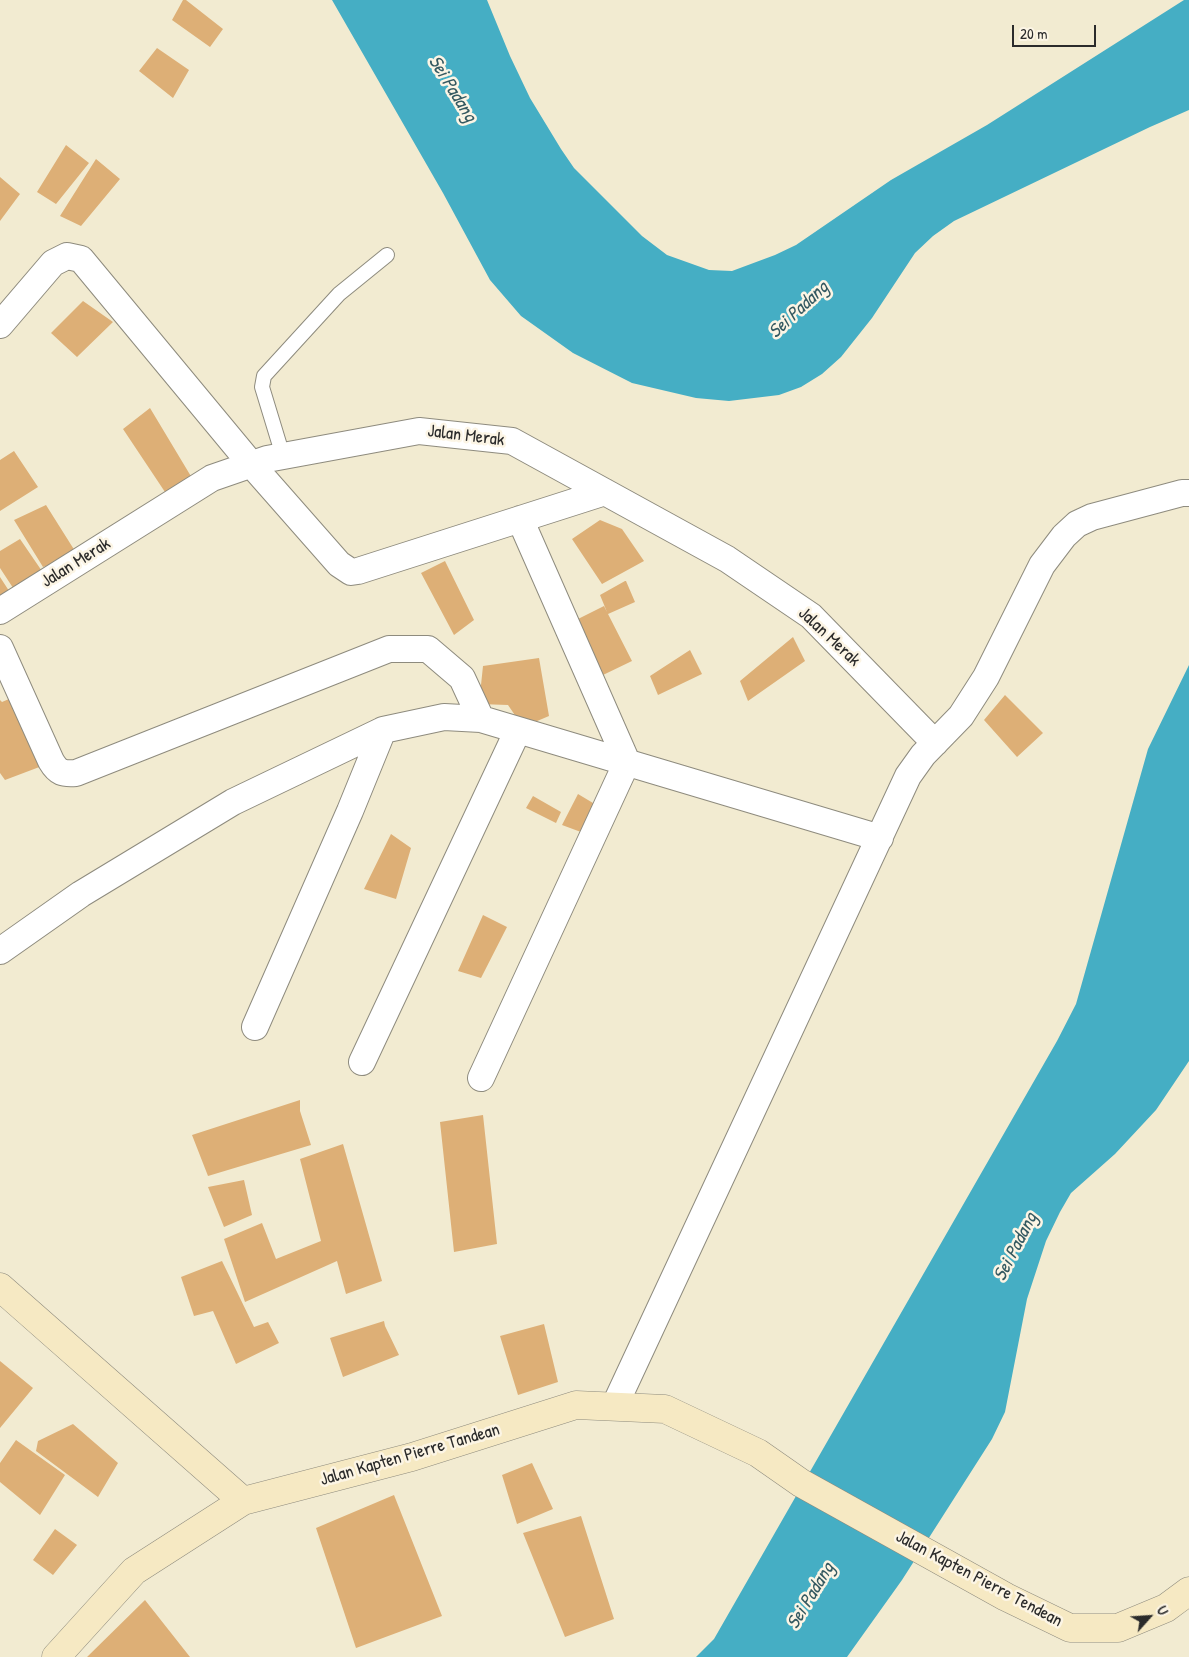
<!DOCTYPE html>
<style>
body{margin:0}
#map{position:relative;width:1189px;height:1657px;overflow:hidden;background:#f2ebd1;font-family:"Patrick Hand",sans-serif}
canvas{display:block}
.north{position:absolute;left:1124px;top:1592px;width:50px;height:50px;-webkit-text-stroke:4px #fcf5e5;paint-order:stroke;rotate:64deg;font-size:14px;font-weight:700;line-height:20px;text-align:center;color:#2b2b2b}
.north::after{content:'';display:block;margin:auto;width:18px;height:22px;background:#2b2b2b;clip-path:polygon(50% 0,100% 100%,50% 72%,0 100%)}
.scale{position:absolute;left:1012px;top:25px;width:84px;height:22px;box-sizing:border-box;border:2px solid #2b2b2b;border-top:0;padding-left:6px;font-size:15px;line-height:18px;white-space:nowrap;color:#2b2b2b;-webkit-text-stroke:4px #fcf5e5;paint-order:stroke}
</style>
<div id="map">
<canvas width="1189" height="1657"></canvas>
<div class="north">U</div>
<div class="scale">20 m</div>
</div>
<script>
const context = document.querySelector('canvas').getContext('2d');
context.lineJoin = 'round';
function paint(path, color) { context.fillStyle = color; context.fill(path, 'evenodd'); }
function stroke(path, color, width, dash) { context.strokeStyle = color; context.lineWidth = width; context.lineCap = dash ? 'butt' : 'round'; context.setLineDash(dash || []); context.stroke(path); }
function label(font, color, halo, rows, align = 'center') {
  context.font = font + ' "Patrick Hand",sans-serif'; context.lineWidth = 5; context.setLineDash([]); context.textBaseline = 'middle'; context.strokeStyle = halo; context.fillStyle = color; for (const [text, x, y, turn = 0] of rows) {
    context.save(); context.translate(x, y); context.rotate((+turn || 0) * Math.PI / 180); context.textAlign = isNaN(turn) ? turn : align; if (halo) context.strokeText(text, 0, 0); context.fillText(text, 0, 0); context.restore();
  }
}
paint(new Path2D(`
 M332,0H487L510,56L530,98L561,149L574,168L642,236L667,255L709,270L732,271L775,255L796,245L891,180L987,125L1184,0H1189V110L1150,127L954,221L933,236L915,253L872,318L841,357L822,374L801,387L779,395L729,401L696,398L632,383L573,353L521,316L490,280L443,193Z
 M1189,665V1061L1156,1110L1115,1154L1071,1193L1060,1212L1046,1241L1027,1299L1005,1412L992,1439L902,1580L847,1657H696L714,1639L1057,1041L1076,1004L1148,749Z`), '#45aec4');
paint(new Path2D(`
 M183,0H186L223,29L210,47L172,20Z
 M157,48L189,70L173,98L139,71Z
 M66,145L89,163L56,204L37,192Z
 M96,159L120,179L81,226L60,216Z
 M0,177L20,194L0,221Z
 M83,301L113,322L77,357L51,333Z
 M150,408L192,478L167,495L123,429Z
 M14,451L38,487L0,511V460Z
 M46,505L80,559L52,574L49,565L43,567L14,520Z
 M600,520L622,529L644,561L602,584L572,539Z
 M20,539L46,577L17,594L0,568V551Z
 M445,561L474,620L454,635L421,573Z
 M0,577L13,597L0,603Z
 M625,581H626L635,602L608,614L632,661L603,675L576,620L604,606L607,612L600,595Z
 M793,637L805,661L748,701L740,681Z
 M690,650L702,674L658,695L650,676Z
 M539,658L549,716L523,727L508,705L479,704L483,666Z
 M1005,695L1043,733L1017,757L984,720Z
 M16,696L42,766L5,780L0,773V700L2,702Z
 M578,794L598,806L589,835L562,825Z
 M533,796L561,812L556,823L526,808Z
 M391,834L411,848L396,899L364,889Z
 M483,915L507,927L481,978L458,971Z
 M300,1100V1111L311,1145L208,1176L192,1135Z
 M483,1115L497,1244L454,1252L440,1122Z
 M343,1144L382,1281L346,1294L337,1261L245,1302L224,1239L262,1223L276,1259L321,1241L300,1159Z
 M244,1180L252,1215L224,1227L208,1187Z
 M222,1261L254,1327L268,1322L279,1343L236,1364L213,1311L194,1316L181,1277Z
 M384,1321L385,1326L399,1355L343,1377L330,1338Z
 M544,1324L558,1382L518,1395L500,1336Z
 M0,1361L33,1388L0,1428Z
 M73,1424L118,1463L98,1497L36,1451L38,1441Z
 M16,1440L65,1475L40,1515L0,1482V1463Z
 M532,1463L553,1509L517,1524L502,1475Z
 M394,1495L442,1616L356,1648L316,1528Z
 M581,1516L614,1619L565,1637L523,1533Z
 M55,1529L77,1545L53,1575L33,1560Z
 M145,1600L190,1657H87Z`), '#ddaf76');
const lane = new Path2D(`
 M283,456L262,387L264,376L339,294L387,255`);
const street = new Path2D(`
 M0,325L53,263L67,256L81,259L251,464L339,564L351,572L358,571L605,492
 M0,611L212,478L267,459L419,431L512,441L727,559L811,616L935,743
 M0,648L51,761C58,773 63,774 76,773L389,649H428L462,678L481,719
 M0,951L81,894L233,802L383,730L444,717L481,719L880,838
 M255,1027L350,811L383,730
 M362,1062L518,730
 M481,1078L627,762L520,519
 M614,1407L908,776L923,755L961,716L986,677L1042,565L1064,536L1077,524L1092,517L1182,493H1189`);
const secondary = new Path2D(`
 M0,1287L243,1501
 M56,1657L134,1571L243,1501L412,1457L576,1405L665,1409L758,1453L801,1483L1006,1597L1070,1628H1118L1166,1608L1189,1591`);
stroke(lane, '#8e8b7e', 16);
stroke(street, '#8e8b7e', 28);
stroke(secondary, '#8e8b7e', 29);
stroke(lane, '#fff', 14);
stroke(street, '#fff', 26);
stroke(secondary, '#f6e9c3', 28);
label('18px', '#2b2b2b', '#fcf5e5', [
 ["Jalan Merak",466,436,7],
 ["Jalan Merak",76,563,-32],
 ["Jalan Merak",829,637,43],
 ["Jalan Kapten Pierre Tandean",410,1455,-16],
 ["Jalan Kapten Pierre Tendean",979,1579,28]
]);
label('italic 19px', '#345961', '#fcf5e5', [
 ["Sei Padang",452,89,58],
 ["Sei Padang",799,310,-43],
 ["Sei Padang",1016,1247,-63],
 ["Sei Padang",811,1596,-59]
]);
</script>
